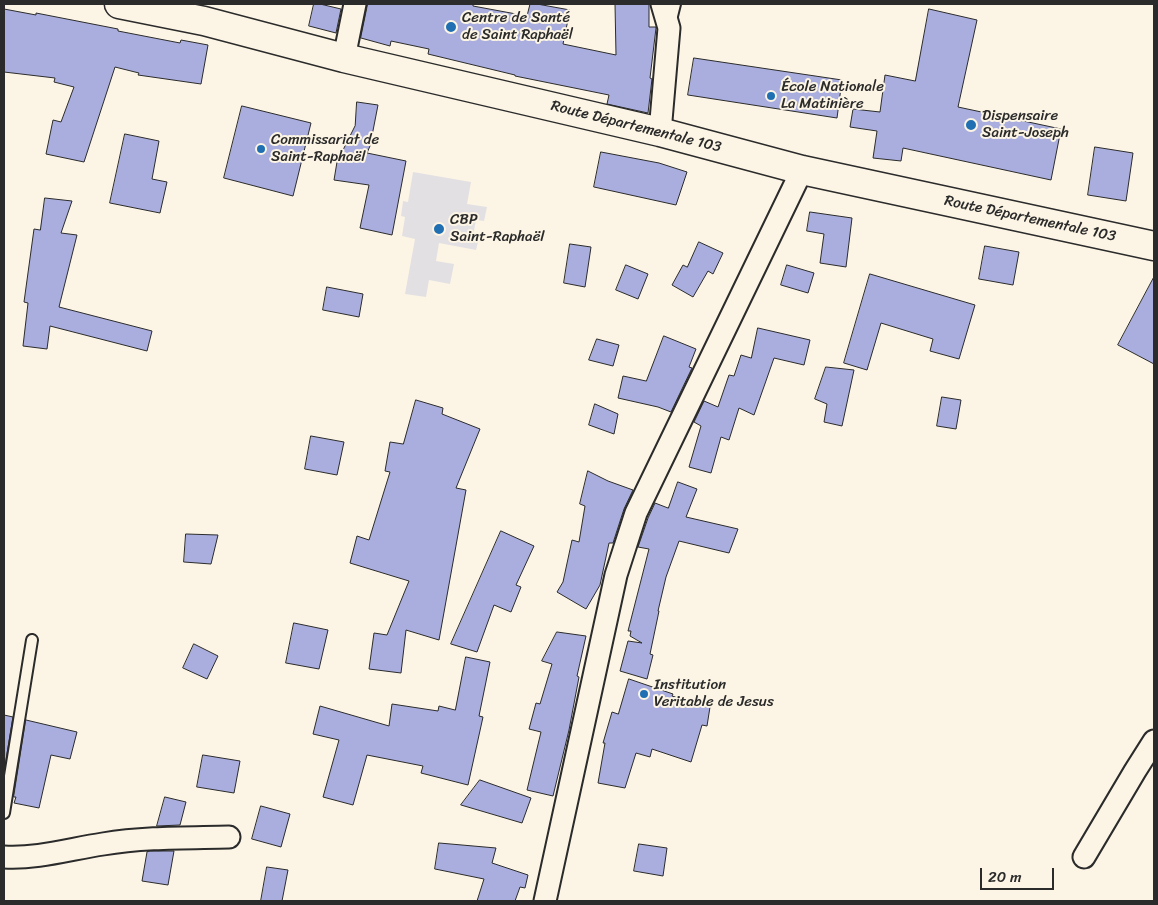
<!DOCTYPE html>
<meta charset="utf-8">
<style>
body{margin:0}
#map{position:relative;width:1158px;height:905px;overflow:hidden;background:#fcf5e5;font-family:Sriracha,sans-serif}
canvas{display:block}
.frame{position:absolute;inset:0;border:5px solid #2b2b2b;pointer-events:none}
.scale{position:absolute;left:980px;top:868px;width:74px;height:22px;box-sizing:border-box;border:2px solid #2b2b2b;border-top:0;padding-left:6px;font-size:15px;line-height:18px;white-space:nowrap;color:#2b2b2b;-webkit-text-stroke:4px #fcf5e5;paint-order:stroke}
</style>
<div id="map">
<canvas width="1158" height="905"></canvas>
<div class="frame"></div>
<div class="scale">20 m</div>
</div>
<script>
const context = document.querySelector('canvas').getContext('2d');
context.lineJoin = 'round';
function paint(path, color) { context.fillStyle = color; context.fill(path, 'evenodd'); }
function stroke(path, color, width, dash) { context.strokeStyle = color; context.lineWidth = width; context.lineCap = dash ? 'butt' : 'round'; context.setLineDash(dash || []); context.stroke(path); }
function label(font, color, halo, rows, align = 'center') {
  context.font = font + ' Sriracha,sans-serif'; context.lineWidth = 4; context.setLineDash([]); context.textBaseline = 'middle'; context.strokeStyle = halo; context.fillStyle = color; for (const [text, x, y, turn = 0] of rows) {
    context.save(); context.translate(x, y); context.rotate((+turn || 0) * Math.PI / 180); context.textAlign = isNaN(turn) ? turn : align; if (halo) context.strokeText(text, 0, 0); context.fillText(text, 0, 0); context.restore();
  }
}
paint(new Path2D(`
 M413,172L471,182L467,204L487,207L484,221L476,220L473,236L479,238L476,250L439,243L436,261L454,264L450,284L429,280L426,297L405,294L415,239L402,236L405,217L401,216L403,201L408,202Z`), '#e3e0e3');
const building = new Path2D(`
 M314,4H320L341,9L336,33L309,26Z
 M368,4H473V6L527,16L530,4H537L570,10L563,44L616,55L615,4H649V27H656V28L650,78L652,79L648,113L607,104L609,95L515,76V75L428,54L429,49L391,41L390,46L361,38Z
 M4,9L36,15V13L118,29V31L180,43L181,40L208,45L201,84L138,75L139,73L115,67L84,162L46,154L53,120L61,122L74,87L54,82L55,78L4,72Z
 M929,9L977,20L958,107L1061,129L1051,180L903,148L901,161L873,158L877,131L850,127L853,109L880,112L885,75L915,81Z
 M694,58L842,80L837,118L688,95Z
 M357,102L378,105L370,146L367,153L406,161L392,235L360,228L369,185L334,180L337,162L355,126Z
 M242,106L311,123L293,196L224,178Z
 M125,134L159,141L152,179L167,182L160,213L110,203Z
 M1095,147L1133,153L1126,201L1088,195Z
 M601,152L659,163L687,172L676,205L594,187Z
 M45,198L72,201L61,233L77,235L59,307L152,331L147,351L50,326L47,349L23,346L28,303L24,302L34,229L40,230Z
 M810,212L852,218L846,267L820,263L824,234L807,231Z
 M699,242L723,253L713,274L708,271L693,297L672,285L683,265L687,267Z
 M570,244L591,247L585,287L564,283Z
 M985,246L1019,252L1013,285L979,279Z
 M626,265L648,274L638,299L616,290Z
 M787,265L814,273L808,293L781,285Z
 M870,274L975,305L959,359L930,351L933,339L881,323L867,370L844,363Z
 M1154,277V364L1118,345Z
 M327,287L363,294L359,317L323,310Z
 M758,328L810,340L804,365L774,358L754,415L739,408L729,440L721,437L711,473L689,467L701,426L694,422L704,401L718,407L729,375L734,376L741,355L751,358Z
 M664,336L696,349L689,367L692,368L671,412L658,407L618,398L623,376L646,381Z
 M597,339L619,345L613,366L589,360Z
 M826,367L854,370L842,426L824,422L827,404L815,399Z
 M942,397L961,400L956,429L937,426Z
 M416,400L443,408L442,414L480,429L456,488L466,490L439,640L406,630L401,673L369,669L374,633L387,635L409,581L350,563L357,536L369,540L390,472L385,471L390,442L403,444Z
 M595,404L618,414L614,434L589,425Z
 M311,436L344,442L337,475L305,469Z
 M588,471L608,481L633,490L624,509L613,543H609L600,585L586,609L557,592L563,582L572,540L579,542L585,506L580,504Z
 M678,482L697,489L686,517L738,529L729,553L679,541L666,577L658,611H659L650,654L653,655L647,679L620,671L628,641L642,643L630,636L631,631H628L649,549L638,547L648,518L655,503L668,508Z
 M501,531L534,546L516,585L521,587L511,612L494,605L477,652L451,644Z
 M186,534L218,535L211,564L184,562Z
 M294,623L328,630L319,669L286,663Z
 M557,632L586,636L577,676L579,677L569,730L553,796L527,790L541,732L529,729L536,703L540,704L552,664L542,661Z
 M194,644L218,656L207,679L183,668Z
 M466,657L490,662L479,716L483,717L468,785L421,773L423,766L367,755L353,805L323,797L339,740L313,734L320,706L389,726L392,704L438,711L439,706L455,710Z
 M629,679L673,694L672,696L710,707L707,726L702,725L691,762L652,749L650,757L636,753L625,788L598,783L605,743H603L612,712L618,714Z
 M4,715L13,717L4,772Z
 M26,720L77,732L70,759L51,755L39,808L14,803L16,797H14Z
 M203,755L240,761L234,793L197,787Z
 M480,780L531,798L522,823L461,805Z
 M165,797L186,802L180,825L157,826Z
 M261,806L290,814L281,847L252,839Z
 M439,843L496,848L492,863L528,875L525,888L520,887L515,901H477L484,879L435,869Z
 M639,844L667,848L663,876L634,871Z
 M151,851H174L168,885L142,881L147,852Z
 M267,867L288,870L282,901H261Z`);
paint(building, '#a9aedf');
stroke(building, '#2b2b2b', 1);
const lane = new Path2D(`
 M671,20L675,4
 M4,813L32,640`);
const street = new Path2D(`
 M344,58L355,4
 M660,132L669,28L662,4
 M4,857C37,859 70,849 103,844C145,837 187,838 229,837
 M1084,857L1135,771L1154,741
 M545,901L616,575L636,513L802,170`);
const secondary = new Path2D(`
 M119,4L204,21L344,58L660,132L802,170L1154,246`);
stroke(lane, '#2b2b2b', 14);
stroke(street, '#2b2b2b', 25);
stroke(secondary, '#2b2b2b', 31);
stroke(lane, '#fcf5e5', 10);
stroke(street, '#fcf5e5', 21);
stroke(secondary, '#fcf5e5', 28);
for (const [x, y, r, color] of [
 [451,27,6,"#1f6fb2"],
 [771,96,5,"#1f6fb2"],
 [971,125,6,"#1f6fb2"],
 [261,149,5,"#1f6fb2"],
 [439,229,6,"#1f6fb2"],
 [644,694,5,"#1f6fb2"]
]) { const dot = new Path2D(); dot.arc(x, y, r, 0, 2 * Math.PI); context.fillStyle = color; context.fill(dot); stroke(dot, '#fcf5e5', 2); }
label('15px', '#2b2b2b', '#fcf5e5', [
 ["Centre de Santé",462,18],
 ["de Saint Raphaël",462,35],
 ["École Nationale",781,87],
 ["La Matinière",781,104],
 ["Dispensaire",982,116],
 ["Saint-Joseph",982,133],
 ["Commissariat de",271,140],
 ["Saint-Raphaël",271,157],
 ["CBP",450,220],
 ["Saint-Raphaël",450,237],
 ["Institution",654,685],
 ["Veritable de Jesus",654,702]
], 'left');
label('15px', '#2b2b2b', '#fcf5e5', [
 ["Route Départementale 103",636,127,14],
 ["Route Départementale 103",1030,219,12]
]);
</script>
